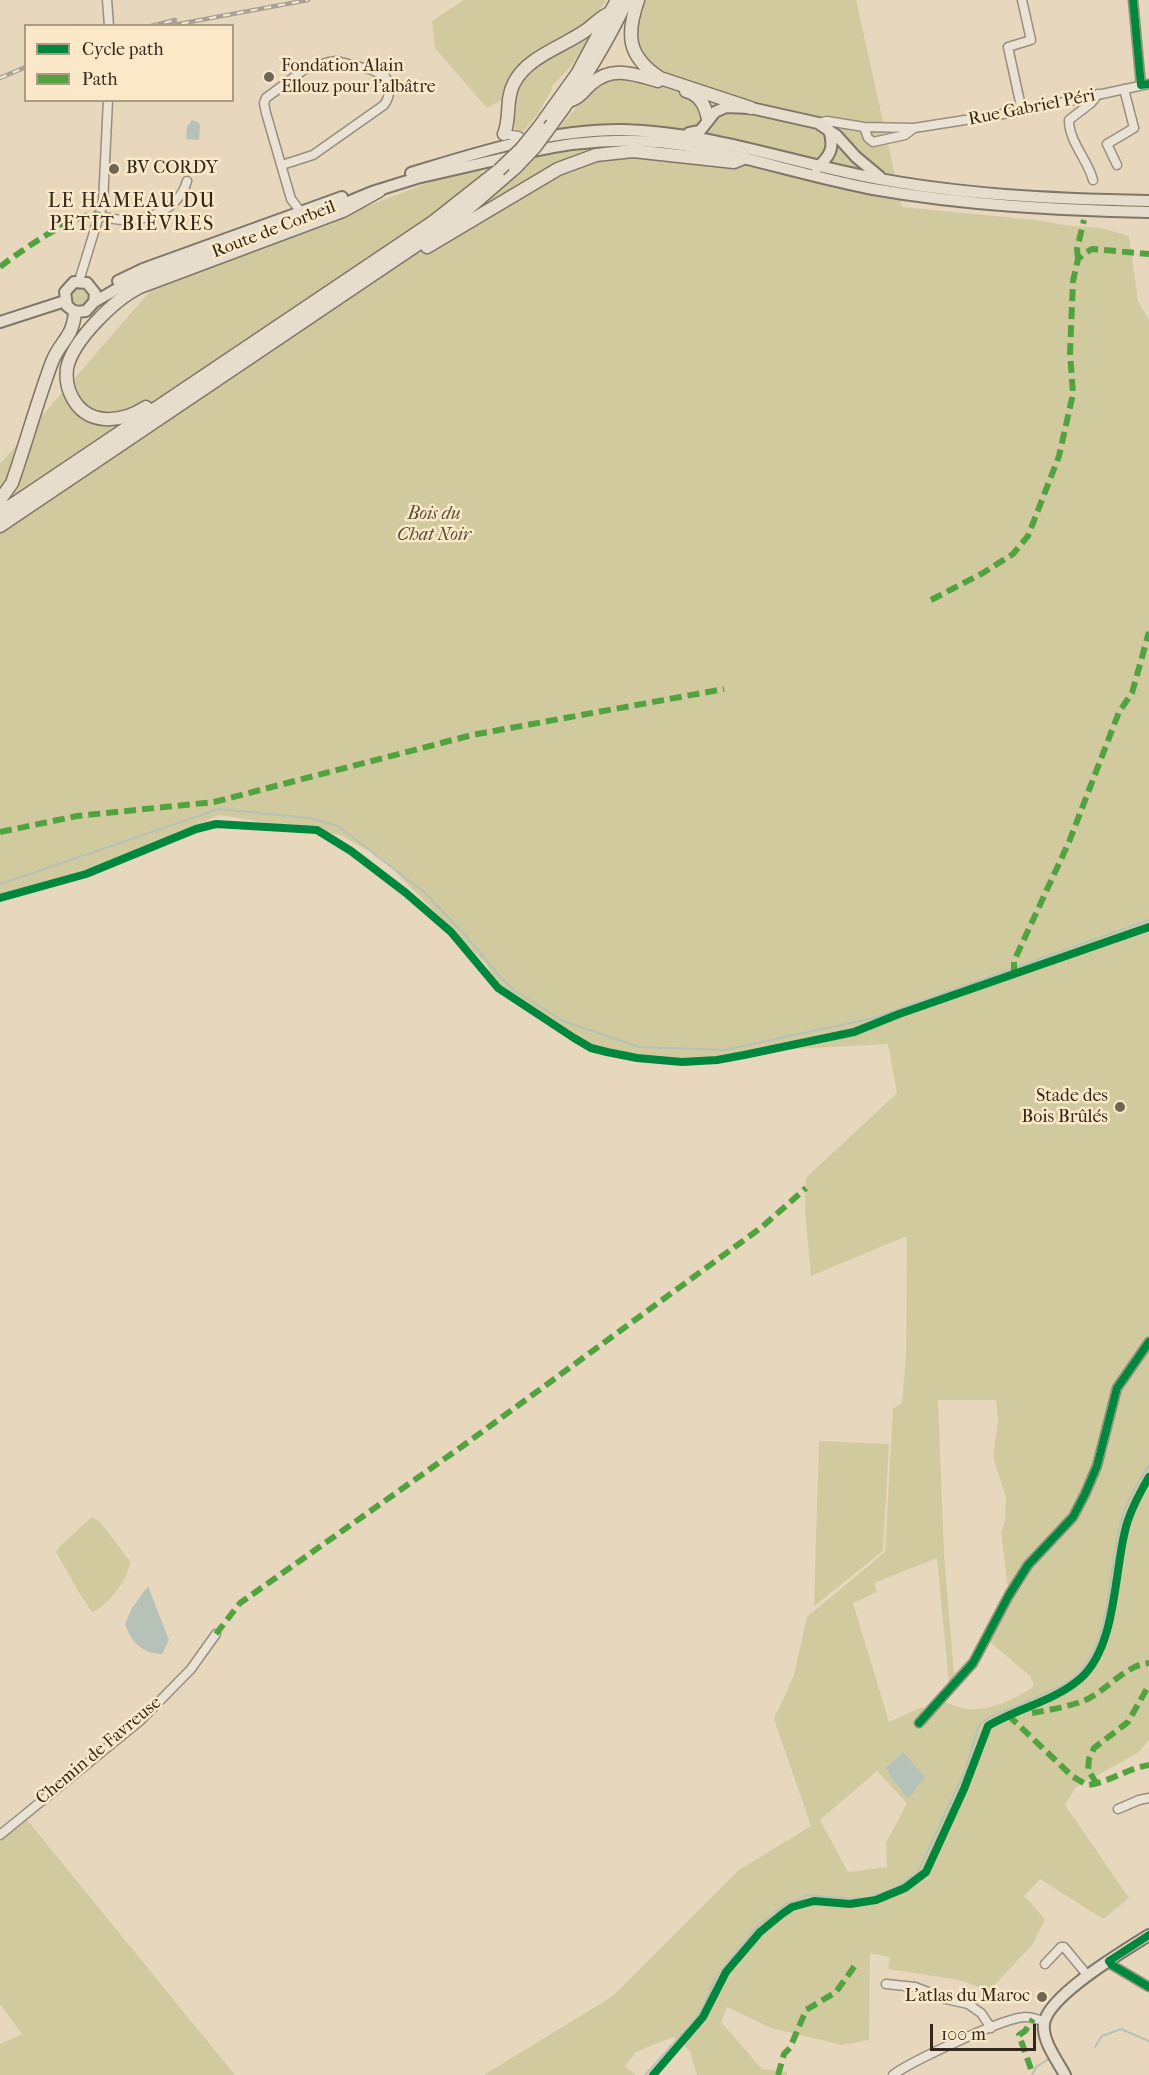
<!DOCTYPE html>
<meta charset="utf-8">
<style>
body{margin:0}
#map{position:relative;width:1149px;height:2075px;overflow:hidden;background:#e6d7bd;font-family:"IM FELL French Canon",serif}
canvas{display:block}
.legend{position:absolute;left:24px;top:24px;width:210px;height:78px;box-sizing:border-box;background:#fae8c9;border:2px solid #aa9b83;margin:0;padding:8px 10px;list-style:none;font-size:18px;color:#32271a}
.legend li{display:flex;align-items:center;gap:12px;height:30px}
.legend b{width:30px;border:2px solid #aa9b83}
.scale{position:absolute;left:930px;top:2024px;width:106px;height:27px;box-sizing:border-box;border:3px solid #32271a;border-top:0;padding-left:8px;font-size:18px;line-height:21px;white-space:nowrap;color:#32271a;-webkit-text-stroke:4px #fae8c9;paint-order:stroke}
</style>
<div id="map">
<canvas width="1149" height="2075"></canvas>
<ul class="legend">
<li><b style="height:8px;background:#00873e"></b>Cycle path</li>
<li><b style="height:8px;background:#52a340"></b>Path</li>
</ul>
<div class="scale">100 m</div>
</div>
<script>
const context = document.querySelector('canvas').getContext('2d');
context.lineJoin = 'round';
function paint(path, color) { context.fillStyle = color; context.fill(path, 'evenodd'); }
function stroke(path, color, width, dash) { context.strokeStyle = color; context.lineWidth = width; context.lineCap = dash ? 'butt' : 'round'; context.setLineDash(dash || []); context.stroke(path); }
function label(font, color, halo, rows, align = 'center') {
  context.font = font + ' "IM FELL French Canon",serif'; context.lineWidth = 5; context.setLineDash([]); context.textBaseline = 'middle'; context.strokeStyle = halo; context.fillStyle = color; for (const [text, x, y, turn = 0] of rows) {
    context.save(); context.translate(x, y); context.rotate((+turn || 0) * Math.PI / 180); context.textAlign = isNaN(turn) ? turn : align; if (halo) context.strokeText(text, 0, 0); context.fillText(text, 0, 0); context.restore();
  }
}
paint(new Path2D(`
 M464,0H607L594,17L521,63L502,100L487,108L435,48L432,21Z
 M642,0H856L902,207L1036,220L1064,225L1101,228L1129,236L1138,301L1149,320V1740L1139,1752L1076,1787L1065,1805L1129,1898L1103,1919L1040,1879L1024,1896L1045,1919L1032,1945L989,1991L960,1980L888,1969L890,1957L870,1953L869,2040L842,2045L771,2028L727,2007L721,2022L762,2069L787,2072V2075H697L690,2051L673,2037L636,2052L625,2067L636,2075H484L613,1996L739,1870L811,1826L774,1719L794,1675L807,1617L885,1552L893,1409L902,1403L906,1357L907,1236L811,1276L805,1211L806,1178L897,1093L888,1044L773,1050L733,1058L683,1063L637,1058L587,1046L500,989L486,964L382,858L340,835L219,815L129,855L0,899V464L153,288L475,165L483,175L538,155L578,105L601,80L630,75L643,61L633,26ZM938,1400H996L998,1421L993,1457L1006,1497L1005,1520L1001,1533L1008,1587L979,1648L954,1674L944,1554ZM937,1558L949,1683L926,1711L922,1707L889,1722L853,1603L877,1592L874,1583ZM990,1642L1030,1676L1034,1686C1015,1699 991,1711 967,1709C960,1708 951,1704 944,1702L978,1662ZM877,1771L907,1803L886,1843L887,1867L848,1872L820,1820Z
 M592,35C580,53 567,74 551,86L552,89L537,115L520,135C513,129 512,119 513,109C518,62 559,59 592,35Z
 M70 297a10 10 0 1 1 20 0a10 10 0 1 1-20 0Z
 M819,1441L889,1444L883,1551L814,1606Z
 M92,1517L100,1522L130,1561C131,1575 107,1608 92,1612L80,1594L56,1552L59,1547Z
 M27,1820L235,2075H0V2044L22,2034L0,2004V1841Z`), '#d2ca9f');
paint(new Path2D(`
 M192,120L198,122L200,126L199,140L186,139L187,127Z
 M148,1586L169,1640L162,1654C143,1654 131,1642 125,1624L132,1608Z
 M903,1752L925,1777L910,1797H907L893,1780L886,1768Z`), '#b6c2b7');
stroke(new Path2D(`
 M0,884L219,809L309,818L338,826L424,892L466,936L502,979L514,990L563,1021L639,1047L724,1050L874,1018L1149,920
 M1095,2047L1102,2036L1121,2029L1149,2041
 M645,2075L694,2021L704,2005L716,1977L740,1947L757,1927L784,1905L808,1895L851,1899L868,1898L898,1887L918,1872L965,1771L978,1728L981,1723L990,1717C1013,1707 1054,1692 1073,1678C1114,1645 1107,1566 1122,1518C1127,1500 1139,1482 1149,1465
 M1032,2075L1036,2067L1050,2058`), '#b6c2b7', 2);
const minor = new Path2D(`
 M107,0L109,26
 M1022,0L1031,40L1008,47L1022,111
 M1133,0L1141,85
 M818,123L827,121L864,127L914,128L1022,111L1149,84
 M864,127L868,138L873,142L905,135L914,128
 M504,134L518,136L525,140
 M282,165L313,155L384,105C391,95 391,86 385,76L372,70L337,61L329,62L305,69L266,98L264,103L266,113L291,199L301,212L300,216L288,226
 M1117,165L1107,144L1134,128L1124,89
 M1093,180C1088,160 1069,142 1069,120L1091,103L1098,94
 M100,215C131,228 178,215 187,181
 M79,281L103,203L108,100
 M919,1723L973,1663L1009,1595L1028,1565L1073,1517L1085,1494L1097,1466L1117,1388L1149,1342
 M1118,1809L1139,1800L1149,1798
 M0,1835L141,1720L191,1669L216,1634
 M1109,1961L1112,1965L1149,1987
 M1045,1964L1061,1947H1064L1088,1976
 M886,1984L915,1987L946,1999L968,2004L981,2013L991,2028
 M893,2075C910,2062 1007,2016 1026,2017C1032,2017 1038,2020 1044,2021`);
const major = new Path2D(`
 M689,133L700,131L715,112L726,107L751,108L818,123L837,136L856,157L880,177
 M529,152C584,139 644,137 700,148C758,160 815,178 873,189C965,205 1056,210 1149,212
 M817,168C830,156 835,148 829,130
 M411,173C480,152 550,129 624,130C706,132 784,160 864,176C958,195 1053,199 1149,201
 M319,214L372,192L417,178L513,156
 M118,281L143,269L342,197
 M94,302L95,293L87,283L74,282L65,292L67,306L75,312L86,311L94,302L122,286L271,232
 M0,322L65,301
 M1065,2075C1057,2060 1042,2041 1044,2024C1047,1996 1125,1950 1149,1935`);
const highway = new Path2D(`
 M638,0C626,35 627,56 660,78L751,108
 M686,91C700,95 705,105 708,119
 M569,101C580,98 583,91 591,84C612,65 634,74 658,81
 M552,124C581,85 606,45 627,0
 M539,127L577,74L617,0
 M504,134C511,118 505,100 514,83C527,57 562,47 585,31C595,24 601,16 612,12
 M427,247L558,169L596,155L633,151L734,162L744,158
 M146,407C121,423 86,427 71,395C67,387 66,377 67,368C73,340 115,299 140,287L343,211L379,191
 M0,500L12,483C26,443 37,402 52,362C60,341 73,338 75,312
 M0,513L433,222L499,170
 M0,526L439,230L470,207L515,168`);
stroke(minor, '#978e7e', 11);
stroke(major, '#7f7668', 14);
stroke(highway, '#7f7668', 15);
stroke(minor, '#e9e2d5', 8);
stroke(major, '#e6ddcd', 10);
stroke(highway, '#e6ddcd', 12);
const rail = new Path2D(`
 M151,26L175,20
 M168,26L308,0
 M0,78L26,67`);
stroke(rail, '#a8a197', 4.5);
stroke(rail, '#fae8c9', 2, [7]);
const highwayBridge = new Path2D(`
 M515,168L535,147L552,124
 M499,170L521,149L539,127`);
stroke(highwayBridge, '#7f7668', 15, []);
stroke(highwayBridge, '#e6ddcd', 12);
stroke(new Path2D(`
 M1078,259L1077,249L1084,220
 M0,267C16,254 81,208 100,215
 M931,600L983,573L1013,554L1028,536L1059,456L1073,394L1070,353L1073,281L1078,259L1085,253L1092,249L1149,254
 M0,832L77,816L214,802L472,735L724,689
 M1014,974V961L1069,842L1119,712L1132,693L1149,632
 M216,1634L240,1603L464,1445L762,1227L806,1188
 M1032,1713C1048,1710 1068,1707 1083,1701C1105,1693 1126,1664 1149,1663
 M1008,1715L1072,1776L1087,1785C1111,1782 1125,1769 1149,1765
 M1097,1784L1088,1770L1089,1759L1094,1748L1128,1722L1149,1685
 M1031,2069L1019,2035L1025,2031L1033,2019
 M778,2075L784,2054L790,2048L806,2010L836,1992L856,1964`), '#52a340', 6, [12, 6]);
stroke(new Path2D(`
 M1133,0L1141,85L1149,84
 M0,898L86,874L196,829L216,824L317,830L351,851L406,893L451,932L498,988L574,1038L591,1048L607,1052L637,1058L682,1062L717,1060L744,1055L854,1032L899,1014L1149,927
 M919,1723L973,1663L1009,1595L1028,1565L1073,1517L1085,1494L1097,1466L1117,1388L1149,1342
 M1149,1935L1109,1961L1112,1965L1149,1987
 M653,2075L703,2017L726,1972L760,1932L782,1914L792,1907L814,1901L850,1904L876,1900L905,1888L926,1872L964,1789L988,1726C1018,1708 1055,1701 1081,1678C1116,1646 1114,1575 1125,1531C1129,1512 1139,1494 1149,1477`), '#00873e', 8);
for (const [x, y, r, color] of [
 [269,77,6,"#716553"],
 [114,169,6,"#716553"],
 [1120,1107,6,"#716553"],
 [1042,1997,6,"#716553"]
]) { const dot = new Path2D(); dot.arc(x, y, r, 0, 2 * Math.PI); context.fillStyle = color; context.fill(dot); stroke(dot, '#fae8c9', 2); }
label('18px', '#32271a', '#fae8c9', [
 ["Fondation Alain",281,67],
 ["Ellouz pour l’albâtre",281,88],
 ["BV CORDY",126,169],
 ["Stade des",1108,1097,"right"],
 ["Bois Brûlés",1108,1118,"right"],
 ["L'atlas du Maroc",1030,1997,"right"]
], 'left');
label('18px', '#32271a', '#fae8c9', [
 ["Rue Gabriel Péri",1032,108,-11],
 ["Route de Corbeil",274,230,-21],
 ["Chemin de Favreuse",99,1751,-40]
]);
label('italic 18px', '#564d35', '#fae8c9', [
 ["Bois du",434,515],
 ["Chat Noir",434,536]
]);
context.letterSpacing = '1.5px';
label('20px', '#32271a', '#fae8c9', [
 ["LE HAMEAU DU",132,202],
 ["PETIT BIÈVRES",132,225]
]);
context.letterSpacing = '0px';
</script>
